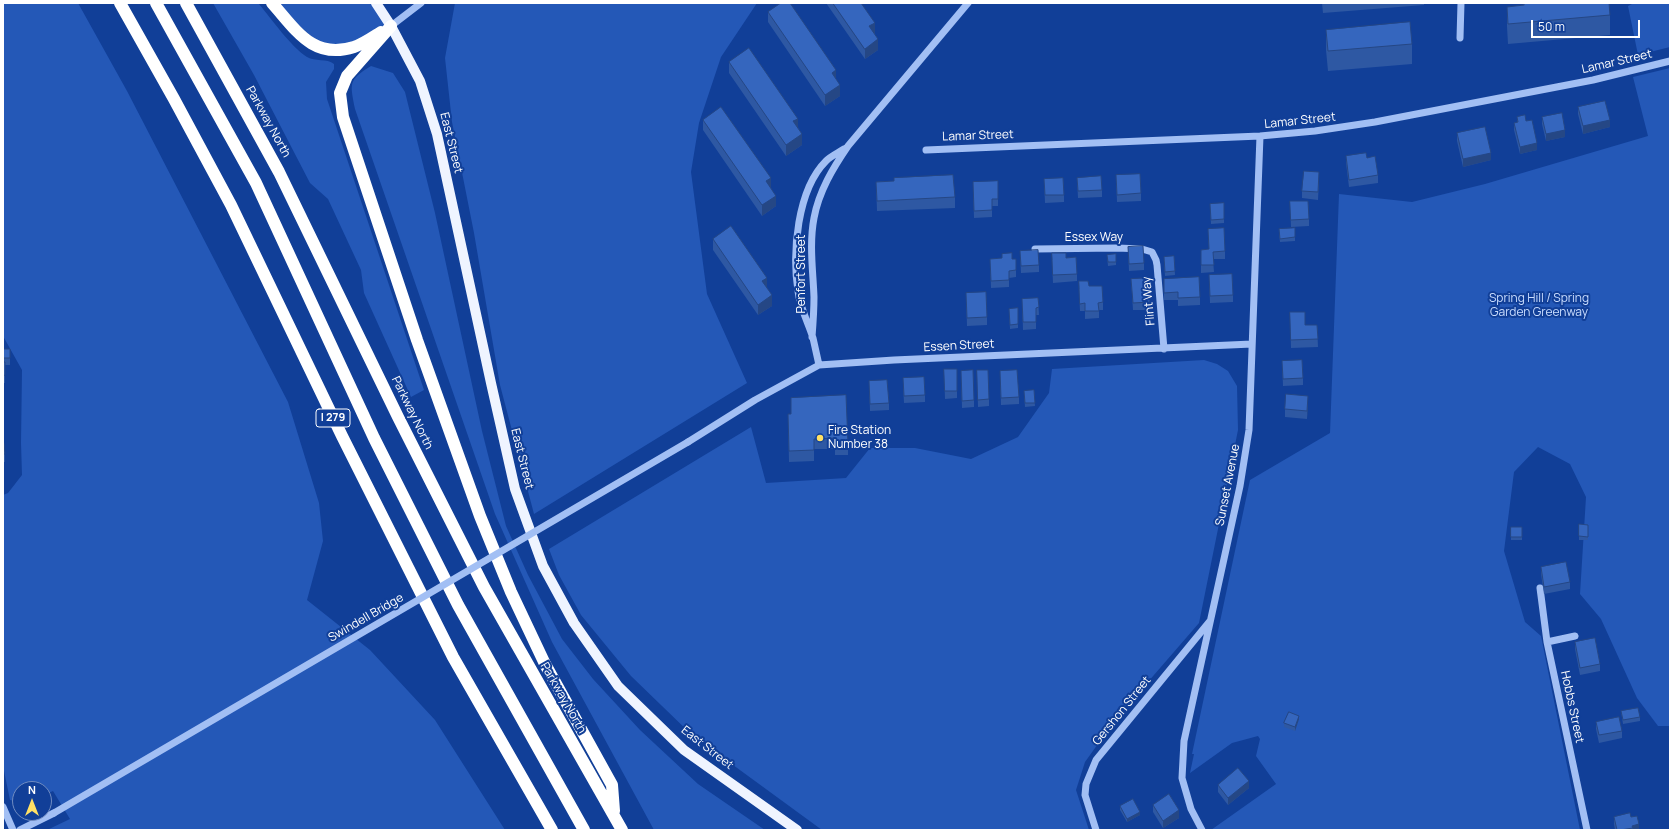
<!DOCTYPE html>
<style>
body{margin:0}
#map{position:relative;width:1673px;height:833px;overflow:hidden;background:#113f98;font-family:Manrope,sans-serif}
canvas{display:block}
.frame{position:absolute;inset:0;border:4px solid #fff;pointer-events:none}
.north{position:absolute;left:12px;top:781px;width:40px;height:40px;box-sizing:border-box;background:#113f98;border:1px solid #708cc1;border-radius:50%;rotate:0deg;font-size:11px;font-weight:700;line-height:16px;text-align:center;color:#fff}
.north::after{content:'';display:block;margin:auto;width:14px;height:18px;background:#ffe165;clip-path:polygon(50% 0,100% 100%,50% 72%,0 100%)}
.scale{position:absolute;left:1531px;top:20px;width:109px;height:18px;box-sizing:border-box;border:2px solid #fff;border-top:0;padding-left:5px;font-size:12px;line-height:14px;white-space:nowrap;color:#fff;-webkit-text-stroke:3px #113f98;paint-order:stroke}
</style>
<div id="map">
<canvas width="1673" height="833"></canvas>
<div class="frame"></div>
<div class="north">N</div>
<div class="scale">50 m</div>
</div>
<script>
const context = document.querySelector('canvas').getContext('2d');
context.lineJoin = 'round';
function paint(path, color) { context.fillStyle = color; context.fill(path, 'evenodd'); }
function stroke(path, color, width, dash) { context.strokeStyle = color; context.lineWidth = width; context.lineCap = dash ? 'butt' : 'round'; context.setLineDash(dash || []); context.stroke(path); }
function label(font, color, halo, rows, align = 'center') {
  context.font = font + ' Manrope,sans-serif'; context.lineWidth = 4; context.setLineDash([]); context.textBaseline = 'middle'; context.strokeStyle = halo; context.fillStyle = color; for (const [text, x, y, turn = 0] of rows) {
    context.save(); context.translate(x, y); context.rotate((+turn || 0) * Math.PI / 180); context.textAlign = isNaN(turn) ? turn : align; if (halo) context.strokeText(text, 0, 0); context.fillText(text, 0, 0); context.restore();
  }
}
paint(new Path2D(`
 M3,3H78L127,91L288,402L319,503L323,541L307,600L370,650L435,720L505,830H47L70,819L53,791L44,795V789H20V802L10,800L3,766V495L8,493L22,475L21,443L22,370L3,336Z
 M213,3H258C272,19 290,46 307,57C315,62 327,58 334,64V69L326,82L327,99L424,390L411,397L364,293L361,270L328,199L310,183L254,75Z
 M272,3H376L391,26L329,51Z
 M455,3H757L721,57L699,123L691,172L707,294L747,383L534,514L500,385L474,233L452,122L445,58Z
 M1634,3H1670V47L1638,55L1628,6Z
 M371,66L393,73L405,92L435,213L482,431L506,526L528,575L562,639L593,679L640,730L698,784L765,830H654L552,642L495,514L355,109C350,83 348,80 371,66Z
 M1670,68V726H1658L1637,698L1601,619L1580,594L1586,497L1570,464L1538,447L1514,472L1504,551L1525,622L1541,636L1580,830H1211L1276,784L1256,756L1260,739L1258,736L1232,743L1190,773L1194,754H1192L1250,480L1330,433L1339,194L1412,202L1485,184L1648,136L1633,77Z
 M1204,360L1217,364L1228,371L1237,386L1238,430L1199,623L1115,720L1085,762L1076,790L1089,830H822L692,735L631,676L581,615L559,575L549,549L751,427L766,483L846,478L870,448H915L971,459L1018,437L1049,393L1052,369Z`), '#2458b7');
stroke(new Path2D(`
 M391,26L421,3
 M1460,38L1461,3
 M926,150L1260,136L1315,131L1375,122L1593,80L1670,61
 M1035,249L1117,248L1142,249L1152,252L1156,260L1157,265L1164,349
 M812,337C813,324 814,310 814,297C813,271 809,244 814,218C819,191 833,168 848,146L968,3
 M819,365C817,356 815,347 813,338C808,322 800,308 798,291C792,253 797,190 826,161C831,156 838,153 844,149
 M688,442L755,400L819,365L894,360L1252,344
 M1540,588L1547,642L1587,830
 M1547,642L1575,636
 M3,807L13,830
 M20,830L54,813
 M1096,830L1085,795L1086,784L1096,760L1210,621
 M1202,830L1191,809L1182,778L1184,741L1240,486L1249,430L1260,136`), '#a2bff4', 7);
stroke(new Path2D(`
 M376,3L391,26L420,81L437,134L491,383L515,489L543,566L574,623L618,686L684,750L797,830`), '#eff4ff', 10);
stroke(new Path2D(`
 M120,3L174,99L231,205L342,436L453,657L552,830
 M156,3L256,183L374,438L458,605L584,830
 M186,3L279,172L398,417L484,587L622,830
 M272,3C296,30 313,60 354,47C363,44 373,37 381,32
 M391,26L347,76L340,93L343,117L417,340L480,516L511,592L545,664L612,785L614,811`), '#fff', 12);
stroke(new Path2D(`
 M54,813L688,442`), '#a2bff4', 7);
paint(new Path2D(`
 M826,3H861L875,33L874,34L878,50L865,59Z
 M1322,3H1424V5L1323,13Z
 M1507,7L1610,15V35L1508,44L1507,27Z
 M768,12L836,79L840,96L825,106L768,22Z
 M1326,30L1412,44V64L1328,71L1326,50Z
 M729,62L798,127L802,145L786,156L729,73Z
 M1578,107L1610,127L1583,134L1578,114Z
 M1517,117L1526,121L1537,150L1520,154L1514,130V123H1517Z
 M1542,117L1565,137L1546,141L1542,124Z
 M703,120L771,188L776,206L762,216L703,130Z
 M1457,133L1491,160L1463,167L1457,141Z
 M1346,156L1378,175V183L1349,187L1346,163Z
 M1116,175L1141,193V201L1117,202Z
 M1077,178L1102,190V197L1078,198Z
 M1044,179L1064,195V202L1045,203Z
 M1319,179L1318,200L1302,198V191Z
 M894,181L955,197V208L877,211L876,182Z
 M973,182L998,199V206H992V217L974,218Z
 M1290,201L1309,219V226L1291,227Z
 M1224,203V223L1211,224L1210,204Z
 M1208,229L1225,251V259H1213L1214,272L1201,273V250L1209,249Z
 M1279,233L1295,237V241L1280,242Z
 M713,239L767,287L772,306L758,315L713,250Z
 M1128,247L1144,263V270L1129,271Z
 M1020,251L1039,265V272L1021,273Z
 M1116,254V265L1108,266L1107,255Z
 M1174,256L1175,275L1165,276L1164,260Z
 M1066,258L1077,274V281L1053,283L1052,260Z
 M990,259H1012L1016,270V277L1009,278V287L991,288Z
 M1209,275L1233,295V302L1210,303Z
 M1131,279L1150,302V310H1133Z
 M1164,279L1200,297V305L1178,306V300H1164Z
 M1089,286L1103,302V310H1099V318L1085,319V311H1080L1079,289Z
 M966,293L987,317V325L967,326Z
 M1038,298L1039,315H1036V329L1023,330L1022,299Z
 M1018,308V328L1010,329L1009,309Z
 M1290,312L1305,325H1317L1318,347L1291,348Z
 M3,349H10V365H5V383H3Z
 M1282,361L1303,378V385L1283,386Z
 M944,369H957V398L945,399Z
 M977,370L989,399V406L978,407Z
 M961,371L974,400V407L962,408Z
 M1000,371L1019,397V404L1001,405Z
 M869,381L889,403V410L870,411Z
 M903,385L925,395V402L904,403Z
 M1034,390L1035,406L1025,407L1024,391Z
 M1308,404L1307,419L1285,417V409Z
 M788,414L848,444V455H835V449H814V461L789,462Z
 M3,443L5,454V462H3Z
 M1579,524L1588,525V540H1579Z
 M1511,527H1522V540H1511Z
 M1541,567L1570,582V589L1544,594L1541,574Z
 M1575,642L1600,664V671L1580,675L1575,649Z
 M1621,711L1640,717V721L1623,724Z
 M1299,719L1295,731L1284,727V723Z
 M1596,722L1622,731V738L1599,743L1596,729Z
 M1218,785L1249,788L1228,805L1218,792Z
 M1153,805L1179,818L1163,828L1153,812Z
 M1120,806L1140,815L1127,822L1120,810Z
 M1614,817H1631L1639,830H1615L1614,824Z`), '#2e58a3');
paint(new Path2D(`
 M875,23V33L869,37V26Z
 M878,39V50L865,59V49Z
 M836,70V81L832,73Z
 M840,85V96L825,106V95Z
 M798,119V130L793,121Z
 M1610,120V127L1583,134V126Z
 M1565,130V137L1546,141V134Z
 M802,134V145L786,156V145Z
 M1537,143V150L1520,154V147Z
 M1491,153V160L1463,167V159Z
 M771,178V189L766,181Z
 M776,196V206L762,216V205Z
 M767,278V288L762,281Z
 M772,295V306L758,315V305Z
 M1308,396V404L1307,419V411Z
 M1299,716V719L1295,731V727Z
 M1249,781V788L1228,805V798Z
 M1179,810V818L1163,828V821Z
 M1140,812V815L1127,822V819Z
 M1639,824V830H1633L1632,826Z`), '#254785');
const building = new Path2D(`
 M781,3H790L836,70L832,73L840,85L825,95L768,12Z
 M833,3H861L875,23L869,26L878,39L865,49Z
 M1523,3H1609L1610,15L1508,24L1507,7L1524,5Z
 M1410,22L1412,44L1328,51L1326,30Z
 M749,48L798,119L793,121L802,134L786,145L729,62Z
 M1605,101L1610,120L1583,126L1578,107Z
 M721,107L771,178L766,181L776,196L762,205L703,120Z
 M1562,113L1565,130L1546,134L1542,117Z
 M1525,115L1526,121L1532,120L1537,143L1520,147L1514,123L1518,122L1517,117Z
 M1485,127L1491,153L1463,159L1457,133Z
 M1366,153L1367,158L1375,156L1378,175L1349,180L1346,156Z
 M1304,171L1319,172L1318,192L1302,191Z
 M1140,174L1141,193L1117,195L1116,175Z
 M953,175L955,197L877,201L876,182L894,181V178Z
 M1101,176L1102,190L1078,191L1077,178Z
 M1063,178L1064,195H1045L1044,179Z
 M998,181V199H992V210L974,211L973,182Z
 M1290,201H1308L1309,219L1291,220Z
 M1224,203V219L1211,220L1210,204Z
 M731,226L767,278L762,281L772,295L758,305L713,239Z
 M1224,228L1225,251L1213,252L1214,265H1201V250L1209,249L1208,229Z
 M1295,228V237L1280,239L1279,229Z
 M1143,246L1144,263L1129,264L1128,247Z
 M1038,250L1039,265L1021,266L1020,251Z
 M1012,253V259H1016V270L1009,271V280L991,281L990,259L1002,258V254Z
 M1052,253H1066V258L1076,257L1077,274L1053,275Z
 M1116,254V262H1108L1107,255Z
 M1174,256L1175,271L1165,272L1164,257Z
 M1232,274L1233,295L1210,296L1209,275Z
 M1199,277L1200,297L1178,298V292L1164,293V279Z
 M1149,278L1150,302L1133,303L1131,279Z
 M1079,281H1088L1089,286H1102L1103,302L1098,303L1099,311H1085V303L1080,304Z
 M986,292L987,317L967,318L966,293Z
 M1038,298L1039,307L1036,308V322H1023L1022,299Z
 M1018,308V324L1010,325L1009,309Z
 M1290,312H1305V325H1317L1318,339L1291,340Z
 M3,349H10V358H3Z
 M1302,360L1303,378L1283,379L1282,361Z
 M3,362H5V375L3,376Z
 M944,369H957V391H945Z
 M973,370L974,400L962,401L961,371Z
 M977,370H988L989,399L978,400Z
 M1017,370L1019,397L1001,398L1000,371Z
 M924,377L925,395L904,396L903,378Z
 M887,380L889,403L870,404L869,381Z
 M1034,390L1035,403H1025L1024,391Z
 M1286,394L1308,396L1307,411L1285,409Z
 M846,395L848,444L835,445V438L814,439V450L789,451L788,414H791V398Z
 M3,443H4L5,454H3Z
 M1579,524L1588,525V537L1579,536Z
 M1511,527H1522V537H1511Z
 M1566,562L1570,582L1544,587L1541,567Z
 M1595,638L1600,664L1580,668L1575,642Z
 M1638,708L1640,717L1623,720L1621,711Z
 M1289,712L1299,716L1295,727L1284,723Z
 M1619,717L1622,731L1599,735L1596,722Z
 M1238,768L1249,781L1228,798L1218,785Z
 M1169,794L1179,810L1163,821L1153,805Z
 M1133,799L1140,812L1127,819L1120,806Z
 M1630,813L1631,817L1637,816L1639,824L1632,826L1633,828L1620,830H1617L1614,817Z`);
paint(building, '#3566be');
stroke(building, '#254785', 1);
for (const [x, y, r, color] of [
 [820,438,4,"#ffe165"]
]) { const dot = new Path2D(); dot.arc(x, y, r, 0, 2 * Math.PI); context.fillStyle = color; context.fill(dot); stroke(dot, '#113f98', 1.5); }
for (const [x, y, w] of [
 [333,418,34]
]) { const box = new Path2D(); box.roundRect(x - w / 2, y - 9, w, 18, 3); context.fillStyle = '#113f98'; context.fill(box); stroke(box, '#fff', 1); }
label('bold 11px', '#fff', null, [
 ["I 279",333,418]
]);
label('12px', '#fff', '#113f98', [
 ["Lamar Street",1617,62,-13],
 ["Lamar Street",1300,121,-6],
 ["Parkway North",268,122,61],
 ["Lamar Street",978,136,-2],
 ["East Street",451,143,76],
 ["Essex Way",1094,238],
 ["Penfort Street",802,274,-90],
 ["Flint Way",1149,301,-95],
 ["Essen Street",959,346,-3],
 ["Parkway North",412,413,64],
 ["East Street",522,459,76],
 ["Sunset Avenue",1228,485,-79],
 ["Swindell Bridge",366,618,-30],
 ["Parkway North",563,698,60],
 ["Hobbs Street",1572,707,78],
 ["Gershon Street",1122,711,-51],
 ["East Street",707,748,38]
]);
label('12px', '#caddfe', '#113f98', [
 ["Spring Hill / Spring",1539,299],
 ["Garden Greenway",1539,313]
]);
label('12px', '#fff', '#113f98', [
 ["Fire Station",828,431],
 ["Number 38",828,445]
], 'left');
</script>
